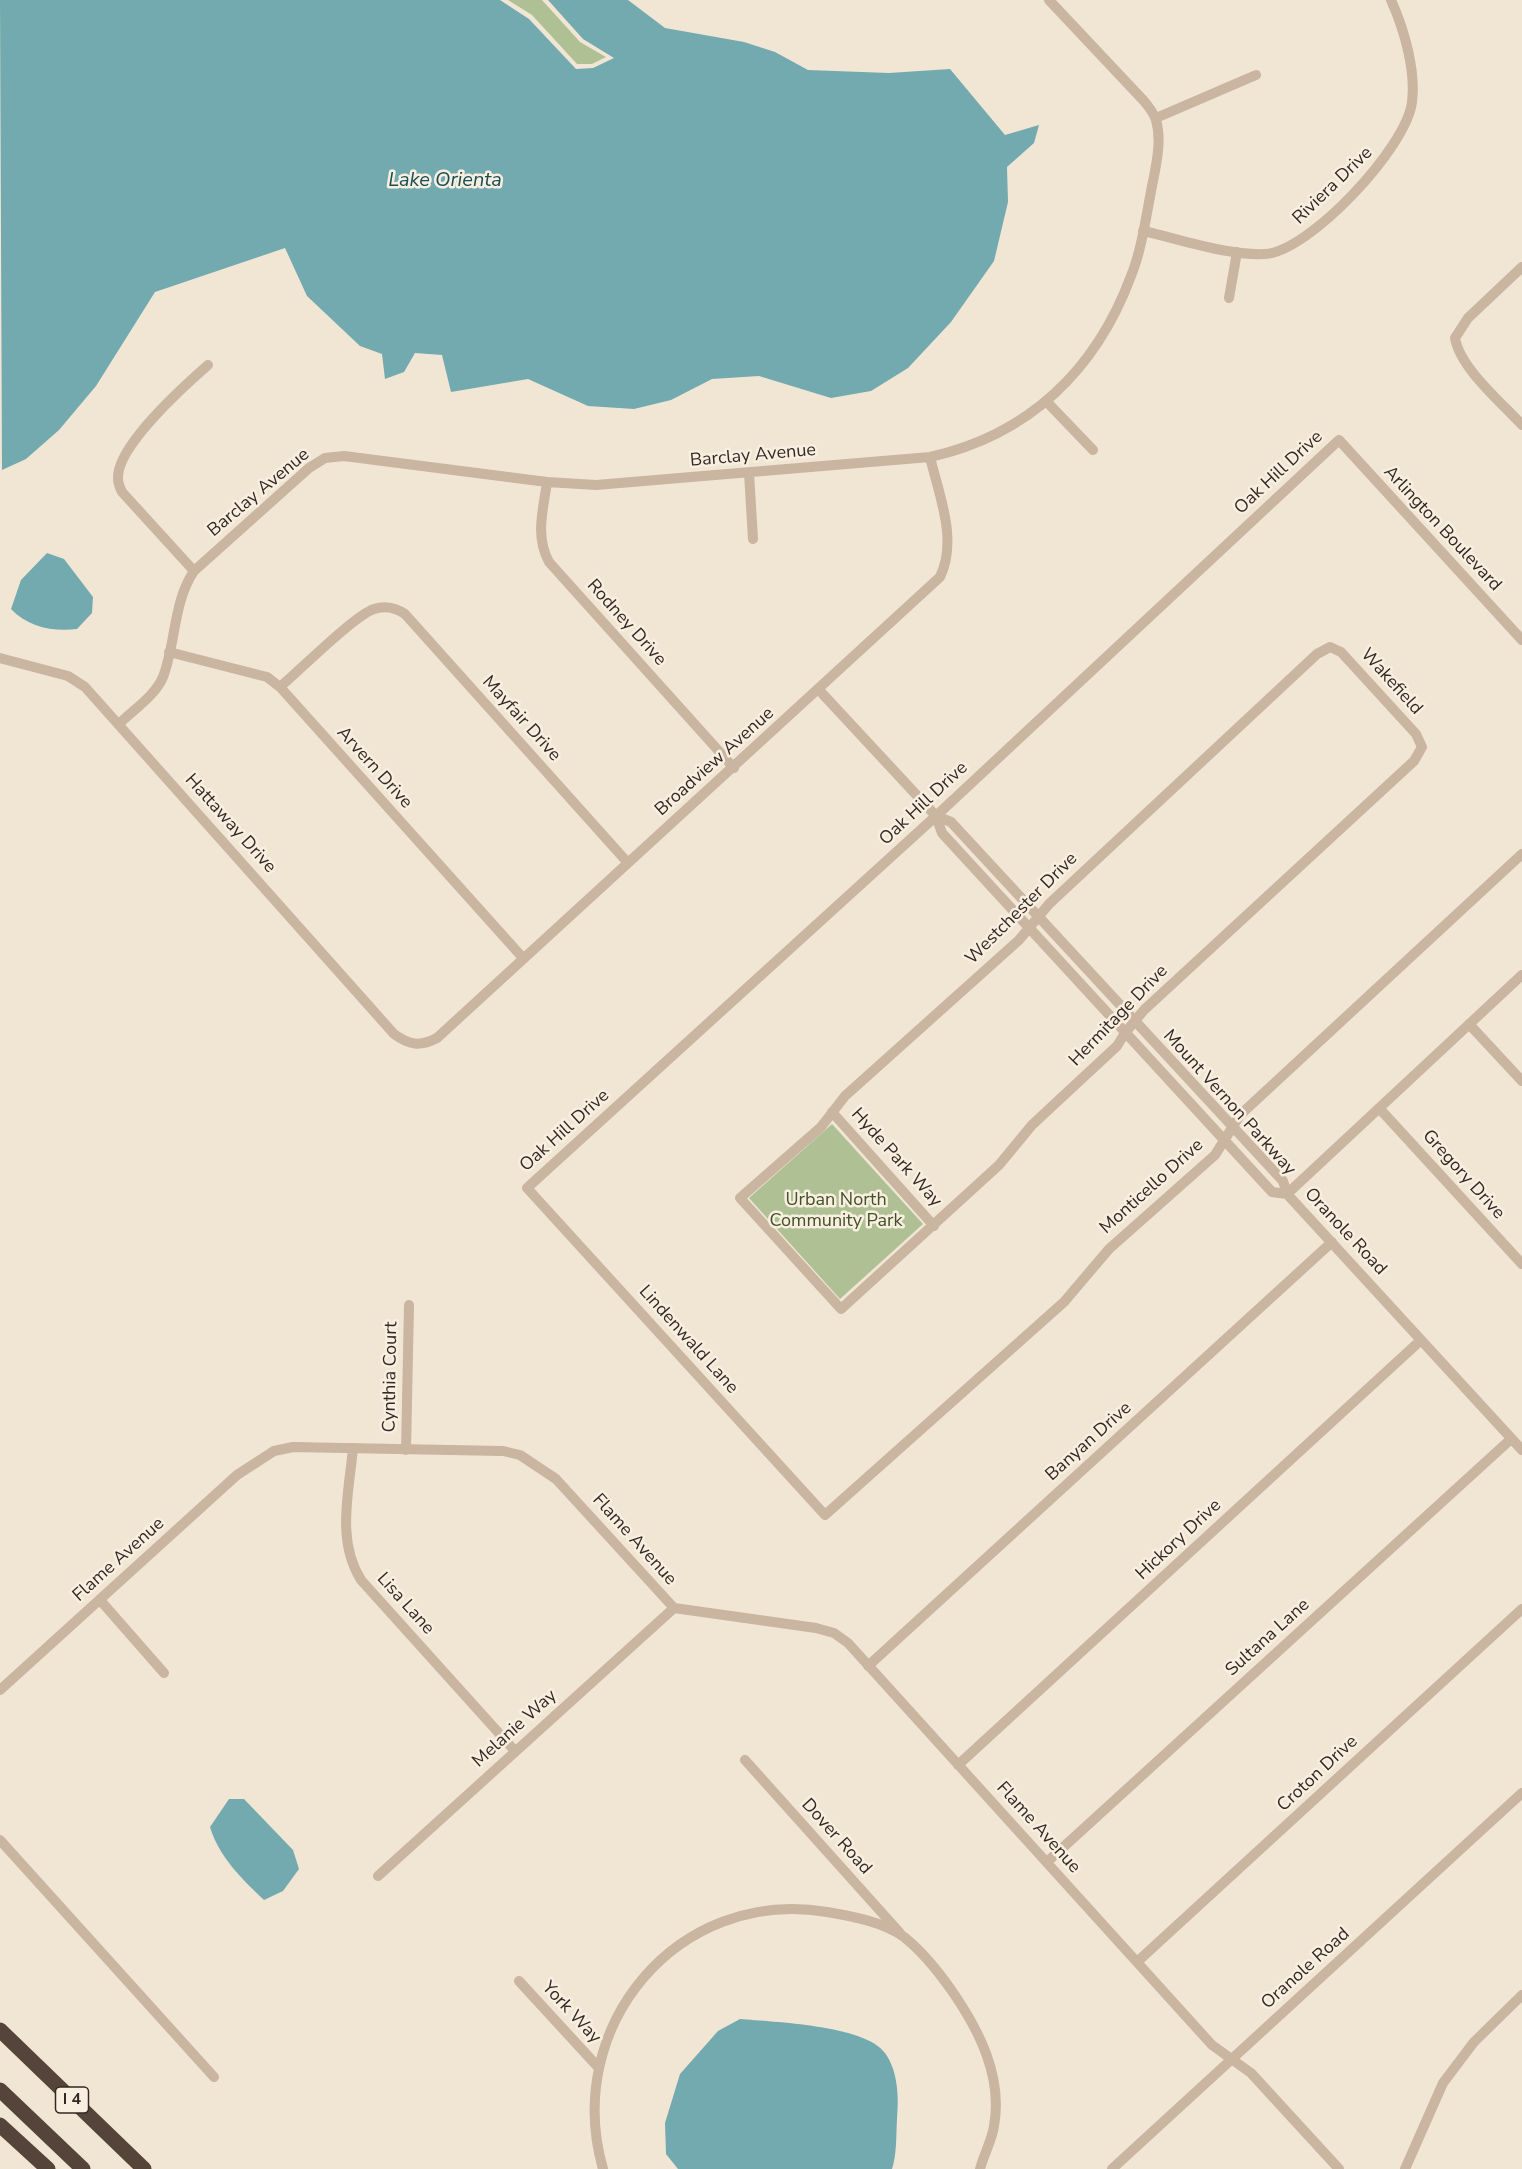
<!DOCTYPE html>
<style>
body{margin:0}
canvas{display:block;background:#f1e5d4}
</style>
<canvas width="1522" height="2169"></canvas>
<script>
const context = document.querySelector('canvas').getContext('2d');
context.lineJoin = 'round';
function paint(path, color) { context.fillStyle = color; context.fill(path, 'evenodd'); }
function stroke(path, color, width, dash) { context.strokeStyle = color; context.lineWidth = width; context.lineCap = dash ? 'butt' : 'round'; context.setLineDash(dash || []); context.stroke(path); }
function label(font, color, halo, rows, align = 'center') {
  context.font = font + ' "Nunito Sans",sans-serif'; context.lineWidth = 5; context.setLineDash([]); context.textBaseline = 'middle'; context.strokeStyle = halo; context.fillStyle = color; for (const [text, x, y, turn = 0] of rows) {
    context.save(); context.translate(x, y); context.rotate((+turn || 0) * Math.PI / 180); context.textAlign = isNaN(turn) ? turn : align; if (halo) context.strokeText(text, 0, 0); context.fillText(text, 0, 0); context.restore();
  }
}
paint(new Path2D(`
 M508,0H542L580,42L606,57L592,64H577L532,15Z
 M832,1124L923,1224L840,1299L749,1198Z`), '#afc194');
paint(new Path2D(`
 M0,0H500L529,19L576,69L593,68L614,58L583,39L548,0H628L665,28L744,42L775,52L808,70L889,73L950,69L1005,135L1039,125L1034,143L1007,167L1008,202L994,261L951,322L908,368L871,391L831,398L759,376L712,379L671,400L634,409L588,406L528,379L451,392L442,355L415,353L404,372L385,379L382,354L360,346L307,296L285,248L155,292L96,386L59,430L26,459L2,470Z
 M47,553L64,559L93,597L92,613L77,629C53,632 28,627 11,609L21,580Z
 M229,1799H244L293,1850L299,1869L283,1891L264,1900C242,1879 219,1857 210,1827Z
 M740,2019C773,2022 865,2025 885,2053C898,2071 899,2097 897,2119C896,2135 897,2153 892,2169H678L666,2154L665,2123L680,2074L718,2031Z`), '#72aab0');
stroke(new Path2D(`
 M1156,118L1256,75
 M1143,231C1180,239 1228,256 1265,254C1309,252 1407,147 1412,102C1416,70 1404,29 1391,0
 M1522,267L1468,318L1455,338C1460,368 1501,402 1522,425
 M1229,298L1237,252
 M1046,401L1093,450
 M749,473L753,539
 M547,482C543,511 535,536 549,562L734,768
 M194,571L122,492C120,488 118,483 118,478C117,446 184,386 208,365
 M1522,640L1339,440L936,816L527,1188L825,1515L1064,1302L1109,1249L1215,1155L1240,1115L1522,854
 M1330,647L1341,652L1416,734L1422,747L1414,761L1144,1010L1125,1033L1117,1046L1032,1125L999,1165L841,1309L740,1198L821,1127L845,1096L1019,940L1049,904L1317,654Z
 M169,652L267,677L280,687L523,958
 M0,658L68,676L85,687L394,1034C409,1045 420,1047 437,1038L940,577C958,540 939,495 930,457
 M280,687C299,671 355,615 374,609C386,605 396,608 405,614L628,863
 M819,690L936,816L942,833L1272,1192L1287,1194
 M119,724C133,710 155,696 163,677C176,643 173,602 194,571L309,468L325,458L344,456L547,482L596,485L930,457C1029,435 1096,370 1131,276C1141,251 1145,223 1150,197C1154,173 1163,144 1156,120C1154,113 1148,106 1144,101L1049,0
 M936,816L951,822L1283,1181L1287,1194L1522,1450
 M1469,1024L1522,1081
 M1379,1108L1522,1264
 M832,1112L934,1226
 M1287,1194L1522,975
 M353,1448C349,1493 336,1540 361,1580L515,1751
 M406,1450L409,1305
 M100,1600L164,1673
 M868,1666L1332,1242
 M0,1690L237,1475L274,1451L293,1447L503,1451L520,1455L556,1479L674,1608L816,1628L834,1633L848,1643L1212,2045L1251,2073L1339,2169
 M745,1760L900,1933
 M958,1765L1421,1340
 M0,1840L214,2077
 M1047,1862L1511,1439
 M378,1876L674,1608
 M1137,1962L1522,1609
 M519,1981L598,2067
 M603,2169C562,2026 678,1887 827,1912C851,1916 884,1922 904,1937C923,1952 938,1971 952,1991C979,2030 1003,2077 994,2126C992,2140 984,2154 980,2169
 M1112,2169L1522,1793
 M1405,2169L1443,2083L1474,2042L1522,1995`), '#c9b5a0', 10);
stroke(new Path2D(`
 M0,2030L144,2169
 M0,2090L83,2169
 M0,2125L48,2169`), '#55443a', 15);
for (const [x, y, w] of [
 [72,2100,33]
]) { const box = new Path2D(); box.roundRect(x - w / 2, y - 13, w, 26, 4.5); context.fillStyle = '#f9efe0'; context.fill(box); stroke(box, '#332924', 1.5); }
label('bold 16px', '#332924', null, [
 ["I 4",72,2100]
]);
label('18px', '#332924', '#f9efe0', [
 ["Riviera Drive",1333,186,-44],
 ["Barclay Avenue",753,456,-5],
 ["Oak Hill Drive",1279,473,-43],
 ["Barclay Avenue",259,493,-40],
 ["Arlington Boulevard",1442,529,47],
 ["Rodney Drive",626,623,48],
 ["Wakefield",1391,682,48],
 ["Mayfair Drive",521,719,48],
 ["Broadview Avenue",715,762,-42],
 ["Arvern Drive",374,768,48],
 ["Oak Hill Drive",924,804,-43],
 ["Hattaway Drive",230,824,48],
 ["Westchester Drive",1022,909,-45],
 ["Hermitage Drive",1119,1016,-46],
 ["Mount Vernon Parkway",1229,1103,48],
 ["Oak Hill Drive",565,1131,-42],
 ["Hyde Park Way",896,1158,48],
 ["Gregory Drive",1463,1175,48],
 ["Monticello Drive",1152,1187,-42],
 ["Oranole Road",1345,1232,47],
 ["Lindenwald Lane",688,1340,48],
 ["Cynthia Court",391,1377,-89],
 ["Banyan Drive",1089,1442,-42],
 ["Flame Avenue",634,1540,48],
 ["Hickory Drive",1179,1540,-43],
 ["Flame Avenue",119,1560,-42],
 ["Lisa Lane",405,1604,48],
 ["Sultana Lane",1268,1638,-42],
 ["Melanie Way",515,1729,-42],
 ["Croton Drive",1318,1774,-43],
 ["Flame Avenue",1038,1828,48],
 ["Dover Road",836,1837,48],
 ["Oranole Road",1306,1969,-42],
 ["York Way",571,2013,47]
]);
label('18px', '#405227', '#f9efe0', [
 ["Urban North",836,1201],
 ["Community Park",836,1222]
]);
label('italic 20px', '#184f56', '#f9efe0', [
 ["Lake Orienta",445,181]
]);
</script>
